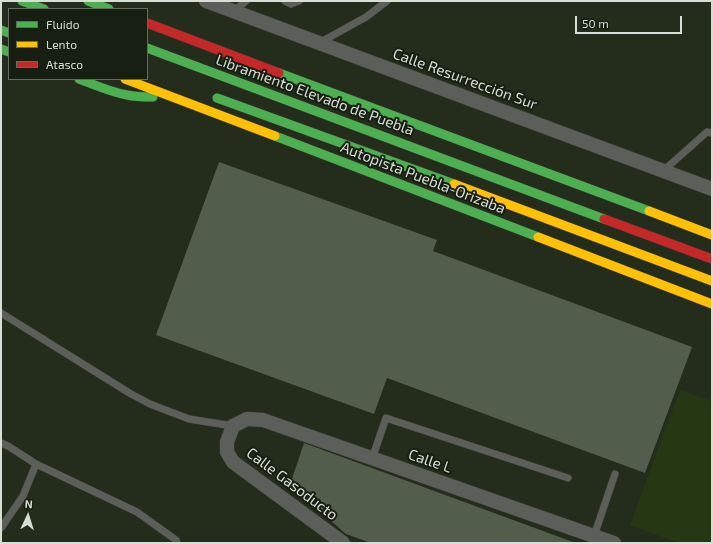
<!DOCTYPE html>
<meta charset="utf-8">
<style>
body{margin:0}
#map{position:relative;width:713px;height:544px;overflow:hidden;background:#21251e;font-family:"Exo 2",sans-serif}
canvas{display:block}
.frame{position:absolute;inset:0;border:2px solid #d8ddd5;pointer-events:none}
.legend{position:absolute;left:8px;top:8px;width:140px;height:72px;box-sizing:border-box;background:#171e12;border:1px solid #646a60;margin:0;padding:5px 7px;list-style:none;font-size:12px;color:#d8ddd5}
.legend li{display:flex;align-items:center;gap:8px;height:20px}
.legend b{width:20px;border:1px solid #646a60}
.north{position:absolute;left:8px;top:496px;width:40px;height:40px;-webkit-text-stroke:3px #171e12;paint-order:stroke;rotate:4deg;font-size:11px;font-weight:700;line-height:16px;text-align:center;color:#d8ddd5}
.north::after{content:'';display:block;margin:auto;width:14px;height:18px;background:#d8ddd5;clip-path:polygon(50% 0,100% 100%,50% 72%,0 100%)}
.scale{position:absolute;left:575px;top:16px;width:107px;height:18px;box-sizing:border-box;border:2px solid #d8ddd5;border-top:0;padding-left:5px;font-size:12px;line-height:14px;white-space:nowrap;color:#d8ddd5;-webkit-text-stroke:3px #171e12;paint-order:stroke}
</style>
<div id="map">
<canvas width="713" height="544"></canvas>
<div class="frame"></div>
<ul class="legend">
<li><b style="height:5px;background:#4caf50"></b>Fluido</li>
<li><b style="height:5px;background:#ffc107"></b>Lento</li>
<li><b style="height:5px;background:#c62828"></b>Atasco</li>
</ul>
<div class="north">N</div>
<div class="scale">50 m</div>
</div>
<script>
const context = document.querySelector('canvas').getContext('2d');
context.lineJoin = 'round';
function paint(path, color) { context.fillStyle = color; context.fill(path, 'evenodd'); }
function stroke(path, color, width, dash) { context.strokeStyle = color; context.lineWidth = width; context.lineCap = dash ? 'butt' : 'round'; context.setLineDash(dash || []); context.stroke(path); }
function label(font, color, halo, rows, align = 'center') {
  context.font = font + ' "Exo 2",sans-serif'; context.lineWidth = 4; context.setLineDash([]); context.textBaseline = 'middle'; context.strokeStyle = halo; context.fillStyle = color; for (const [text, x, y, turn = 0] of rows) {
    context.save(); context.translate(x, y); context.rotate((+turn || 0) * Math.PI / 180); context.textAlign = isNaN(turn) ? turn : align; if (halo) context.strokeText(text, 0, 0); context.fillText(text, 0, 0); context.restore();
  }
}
paint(new Path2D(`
 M1,1H712V543H1ZM9,9H147V79H9Z`), '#242c1b');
paint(new Path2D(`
 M680,390L712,401V543H679L630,525Z`), '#253813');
paint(new Path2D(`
 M219,162L437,240L433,251L692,347L645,473L387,378L374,414L156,335Z
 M304,443L573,542V543H371L346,534L290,485Z`), '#535d4b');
const lane = new Path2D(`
 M285,1L291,4L299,1
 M234,11L246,1
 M319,43L366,17L387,1
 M663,171L707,132L712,133
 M1,313L131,394L150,404L189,419L233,426
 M1,443L8,446L36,464L23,496L1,528
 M372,459L386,418L568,478
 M36,464L137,512L176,540L177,543
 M594,536L615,474`);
const street = new Path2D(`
 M206,1L712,189
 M343,543L233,462L227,452V442L233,426L247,419L263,420L614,543`);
const fast = new Path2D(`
 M22,1L44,9
 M88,1L109,9
 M1,30L9,33
 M147,48L604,219
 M1,49L9,52
 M279,73L649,211
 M79,79C95,85 110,92 127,95C136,97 144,97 153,97
 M217,98L454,184
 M275,136L538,237`);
const slow = new Path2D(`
 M125,79L275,136
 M454,184L712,281
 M649,211L712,235
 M538,237L712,304`);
const jam = new Path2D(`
 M147,23L279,73
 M604,219L712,259`);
stroke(lane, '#3c3f39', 8);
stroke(street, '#3c3f39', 15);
stroke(fast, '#3c3f39', 10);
stroke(slow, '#3c3f39', 10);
stroke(jam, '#3c3f39', 10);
stroke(lane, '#5c5e5a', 7);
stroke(street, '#5c5e5a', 14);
stroke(fast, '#4caf50', 9);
stroke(slow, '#ffc107', 9);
stroke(jam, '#c62828', 9);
label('15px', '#d8ddd5', '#171e12', [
 ["Calle Resurrección Sur",465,79,20],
 ["Libramiento Elevado de Puebla",315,95,20],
 ["Autopista Puebla-Orizaba",423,178,21],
 ["Calle L",430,461,19],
 ["Calle Gasoducto",292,484,37]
]);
</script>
